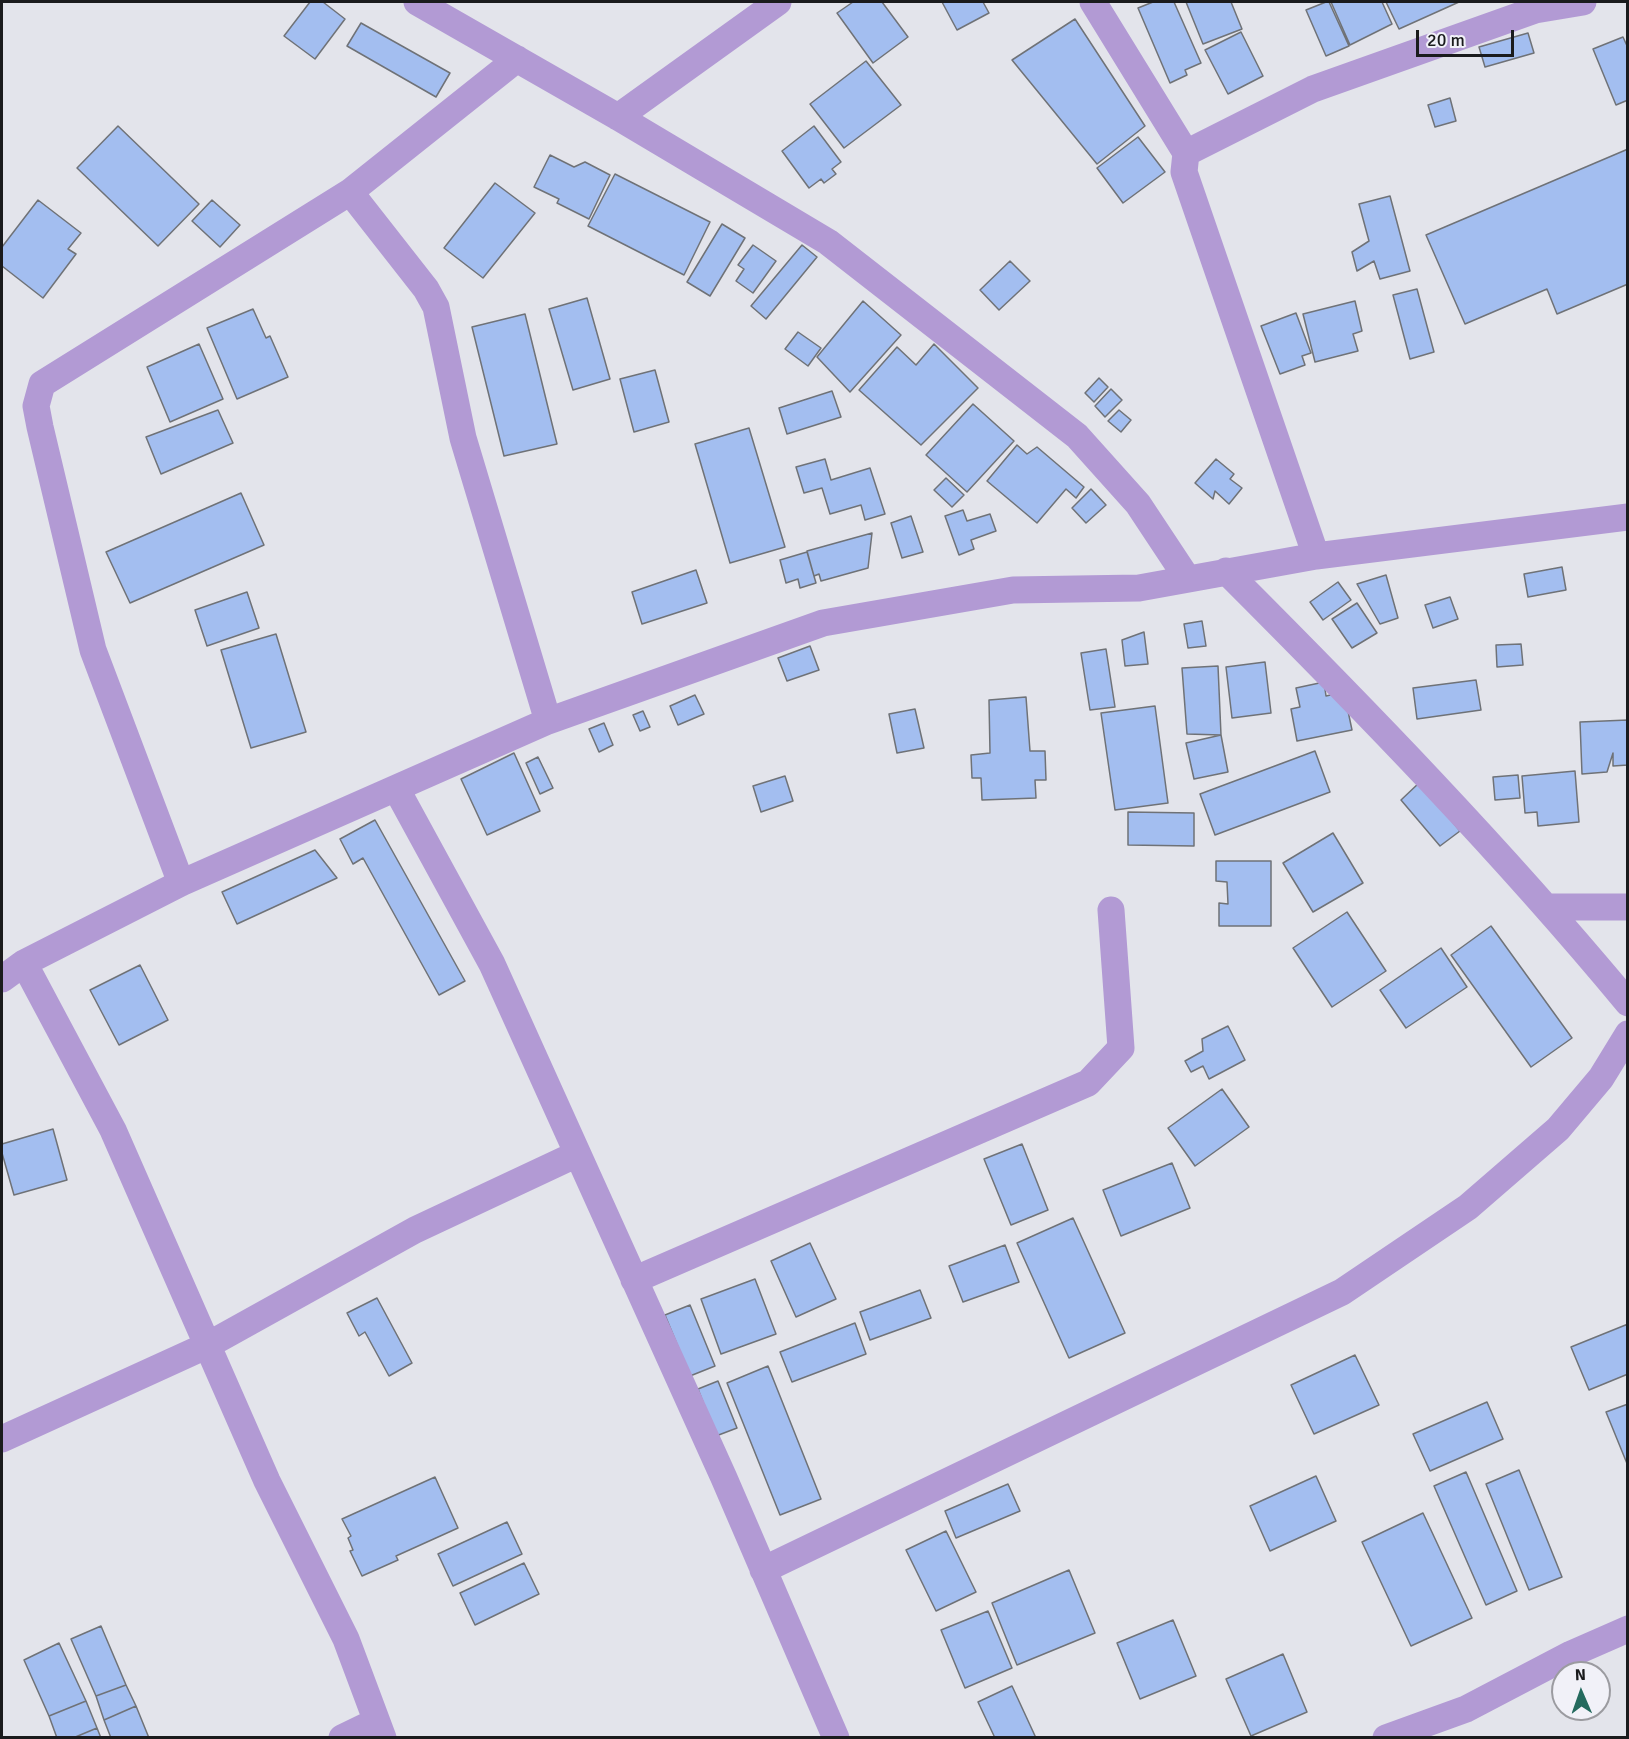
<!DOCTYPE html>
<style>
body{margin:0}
#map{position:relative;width:1629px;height:1739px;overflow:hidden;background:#e3e4eb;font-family:Signika,sans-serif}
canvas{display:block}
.frame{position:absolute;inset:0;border:3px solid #1a1b1d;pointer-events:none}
.north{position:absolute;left:1551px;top:1661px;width:60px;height:60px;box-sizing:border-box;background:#f1f1f8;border:2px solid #9b9ba0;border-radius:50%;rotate:358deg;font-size:16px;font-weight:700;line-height:24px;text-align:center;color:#1a1b1d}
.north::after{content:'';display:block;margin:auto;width:21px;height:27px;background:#246a5e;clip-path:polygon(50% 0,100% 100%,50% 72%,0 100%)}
.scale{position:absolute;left:1416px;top:30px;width:98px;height:27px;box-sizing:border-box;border:3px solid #1a1b1d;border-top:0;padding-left:8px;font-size:18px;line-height:21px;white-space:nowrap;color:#1a1b1d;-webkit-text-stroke:4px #f1f1f8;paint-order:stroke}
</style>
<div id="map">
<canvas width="1629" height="1739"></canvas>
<div class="frame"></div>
<div class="north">N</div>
<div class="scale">20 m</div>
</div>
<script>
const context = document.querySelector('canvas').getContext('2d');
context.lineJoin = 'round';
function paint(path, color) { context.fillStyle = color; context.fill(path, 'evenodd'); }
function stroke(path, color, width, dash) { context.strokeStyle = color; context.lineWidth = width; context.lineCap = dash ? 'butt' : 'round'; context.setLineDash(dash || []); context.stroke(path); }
const building = new Path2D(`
 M310,2H323L345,19L315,59L284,36Z
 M853,2H882L908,37L873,63L837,13Z
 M942,2H983L989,13L957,30Z
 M1153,2H1174L1201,63L1185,70L1187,75L1170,83L1138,8Z
 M1186,2H1231L1242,29L1203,44Z
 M1326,2H1329L1349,46L1326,56L1306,10Z
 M1331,2H1382L1392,24L1350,45Z
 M1386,2H1459L1399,29Z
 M1075,19L1145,126L1097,164L1012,60Z
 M361,23L450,73L436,97L347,46Z
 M1241,32L1263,76L1228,94L1205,50Z
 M1528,33L1534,53L1485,67L1479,47Z
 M1623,37L1628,48V100L1616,105L1593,49Z
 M866,61L901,105L844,148L810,104Z
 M1450,98L1456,121L1435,127L1428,105Z
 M118,126L199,204L158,246L77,168Z
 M814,126L841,162L832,169L836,174L824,183L821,179L809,188L782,151Z
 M1138,137L1165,172L1123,203L1097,168Z
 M1628,149V284L1557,314L1547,289L1465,324L1426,235Z
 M550,155L574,167L585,162L610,175L589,219L557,203L559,199L534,187Z
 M615,174L710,222L684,275L588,226Z
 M495,183L535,213L483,278L444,248Z
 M1390,196L1410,271L1380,279L1374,261L1357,271L1352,252L1369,241L1359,204Z
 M38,200L81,233L68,249L76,254L43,298L2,266V247Z
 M212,200L240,225L220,247L192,221Z
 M722,224L745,238L710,296L687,282Z
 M753,245L776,261L753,293L736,281L744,269L738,265Z
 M802,245L817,257L766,319L751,306Z
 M1010,261L1030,281L999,310L980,290Z
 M1417,289L1434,352L1410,359L1393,295Z
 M587,298L610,379L573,390L549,309Z
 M863,301L901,335L850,392L817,357Z
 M1355,301L1362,331L1353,334L1358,351L1315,362L1303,314Z
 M253,309L266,338L270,336L288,377L237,399L207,328Z
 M1296,313L1311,353L1302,356L1305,365L1280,374L1261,326Z
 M525,314L557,444L504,456L472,327Z
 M798,332L821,348L808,366L785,349Z
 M199,344L223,399L170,422L147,367Z
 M934,344L978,388L921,445L859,390L897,347L916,365Z
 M655,370L669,422L634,432L620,379Z
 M1099,378L1108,387L1094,402L1085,393Z
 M1111,389L1122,400L1105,417L1095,406Z
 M832,391L841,417L787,434L779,408Z
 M973,404L1014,441L967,492L926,455Z
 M218,410L233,443L161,474L146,437Z
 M1119,410L1131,420L1121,432L1108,421Z
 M749,428L785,547L730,563L695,444Z
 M1017,445L1027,454L1037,447L1084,487L1076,498L1066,489L1037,523L987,481Z
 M825,459L831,480L870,468L885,514L865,520L861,505L830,514L822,488L804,493L796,467Z
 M1216,459L1234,474L1230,479L1242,488L1229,504L1215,491L1213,499L1195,483Z
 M946,478L964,495L952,507L934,490Z
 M1091,489L1106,505L1086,523L1072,508Z
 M241,493L264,545L130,603L106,552Z
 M963,510L967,521L990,514L996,531L971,540L974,549L959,555L945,516Z
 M911,516L923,552L902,558L891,523Z
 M872,533L868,568L821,581L819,574L814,576L807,551Z
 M807,552L816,583L800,588L798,579L786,583L780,560Z
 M1562,567L1566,590L1528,597L1524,574Z
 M696,570L707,603L642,624L632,592Z
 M1386,575L1398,618L1380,624L1357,584Z
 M1338,582L1351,600L1323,620L1310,602Z
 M247,592L259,628L207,646L195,610Z
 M1450,597L1458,619L1433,628L1425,605Z
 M1357,603L1377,633L1352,648L1332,619Z
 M1202,621L1206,646L1188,648L1184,624Z
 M1144,632L1148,664L1125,666L1122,640Z
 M276,634L306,732L251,748L221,650Z
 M1521,644L1523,665L1497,667L1496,645Z
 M810,646L819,670L787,681L778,658Z
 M1106,649L1115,707L1090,710L1081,653Z
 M1265,662L1271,713L1232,718L1226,667Z
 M1218,666L1221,735L1187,734L1182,668Z
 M1476,680L1481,710L1417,719L1413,688Z
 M1324,682L1326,696L1344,692L1352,730L1297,741L1291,709L1300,707L1296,688Z
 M695,695L704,714L678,725L670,706Z
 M1026,697L1030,751H1045L1046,780H1035L1036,798L982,800L981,778H972L971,755L990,753L989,700Z
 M1155,706L1168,803L1115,810L1101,713Z
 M915,709L924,748L897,753L889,714Z
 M643,711L650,727L640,731L633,715Z
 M1628,720V765L1613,766V753L1607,772L1582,774L1580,722Z
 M604,723L613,745L599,752L589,729Z
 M1221,735L1228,772L1194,779L1186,743Z
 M1315,751L1330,792L1215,835L1200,794Z
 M514,753L540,811L487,835L461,779Z
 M538,757L553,788L540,794L526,763Z
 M1575,771L1579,822L1538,826L1537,812L1525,813L1522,776Z
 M1518,775L1520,798L1495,800L1493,777Z
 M785,776L793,801L761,812L753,786Z
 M1420,782L1460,831L1440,846L1401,800Z
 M1128,812L1194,813V846L1128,845Z
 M375,820L465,981L439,995L363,858L353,864L340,839Z
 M1333,833L1363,883L1313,912L1283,863Z
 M315,850L337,878L237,924L222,892Z
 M1216,861H1271V926H1219V903L1228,904L1227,882L1216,881Z
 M1347,912L1386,971L1332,1007L1293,948Z
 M1491,926L1572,1038L1531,1067L1451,955Z
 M1441,948L1467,987L1406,1028L1380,990Z
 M140,965L168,1020L119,1045L90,990Z
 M1228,1026L1245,1060L1209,1079L1203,1066L1191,1072L1185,1061L1203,1051L1202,1039Z
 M1222,1089L1249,1127L1195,1166L1168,1128Z
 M53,1129L67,1180L14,1195L2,1153V1144Z
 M1022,1144L1048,1210L1011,1225L984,1159Z
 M1172,1163L1190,1208L1121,1236L1103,1190Z
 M1073,1218L1125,1333L1069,1358L1017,1243Z
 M810,1243L836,1299L796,1317L771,1261Z
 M1005,1245L1019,1282L963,1302L949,1266Z
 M755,1279L776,1334L721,1354L701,1299Z
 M920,1290L931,1318L870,1340L860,1312Z
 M377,1298L412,1363L389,1376L365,1332L359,1336L347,1313Z
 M690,1305L715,1366L690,1376L665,1315Z
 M855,1323L866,1354L792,1382L780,1352Z
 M1628,1324V1374L1589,1390L1571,1347Z
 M1355,1355L1379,1405L1314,1434L1291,1385Z
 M768,1366L821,1499L780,1515L727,1383Z
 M718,1381L737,1428L716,1436L698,1389Z
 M1487,1402L1503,1439L1430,1471L1413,1434Z
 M1628,1404V1466L1606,1412Z
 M1519,1470L1562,1577L1529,1590L1486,1484Z
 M1466,1472L1517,1591L1486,1605L1434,1486Z
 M1316,1476L1336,1521L1270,1551L1250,1506Z
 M435,1477L458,1528L396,1556L398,1560L362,1576L350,1551L353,1550L348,1538L351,1536L342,1519Z
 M1008,1484L1020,1511L956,1538L945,1511Z
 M1423,1513L1472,1618L1411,1646L1362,1542Z
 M507,1522L522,1554L453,1586L438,1554Z
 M946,1531L976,1592L936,1611L906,1550Z
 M524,1563L539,1594L475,1625L460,1593Z
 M1069,1570L1095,1633L1017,1665L992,1603Z
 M988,1611L1012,1668L965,1688L941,1630Z
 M1173,1620L1196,1676L1140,1699L1117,1643Z
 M101,1626L126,1685L96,1696L71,1639Z
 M59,1643L86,1701L49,1716L24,1660Z
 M1283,1654L1307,1712L1251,1736L1226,1679Z
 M126,1685L136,1706L104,1720L96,1696Z
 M1012,1686L1036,1738H995L978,1702Z
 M86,1701L97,1728L73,1738H57L49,1716Z
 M136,1706L149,1738H111L104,1720Z
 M97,1728L101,1738H73Z`);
paint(building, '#a3bef0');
stroke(building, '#6f7277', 1.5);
stroke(new Path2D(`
 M417,2L618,117L828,242L1077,436L1138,504L1187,578
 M1093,2L1186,153
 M618,117L778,2
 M350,192L426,289L436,307L463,438L548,721
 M1316,556L1184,172L1186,153L1313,89L1535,10L1583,2
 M1226,571C1365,710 1502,851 1628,1003
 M397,790L492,964L724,1478L836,1738
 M181,883L93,650L40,427L36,406L42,384L350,192L517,59
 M1548,907H1628
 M24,963L113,1130L267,1481L346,1639L383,1738
 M2,979L24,963L181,883L548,721L823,623L1013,590L1139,588L1316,556L1628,517
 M634,1280L1088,1083L1121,1048L1111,910
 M2,1439L208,1345L415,1230L577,1154
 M763,1570L1342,1292L1468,1207L1558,1129L1601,1078L1628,1034
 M342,1738L375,1722
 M1386,1738L1466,1709L1571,1654L1628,1629`), '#b29ad4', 27);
</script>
